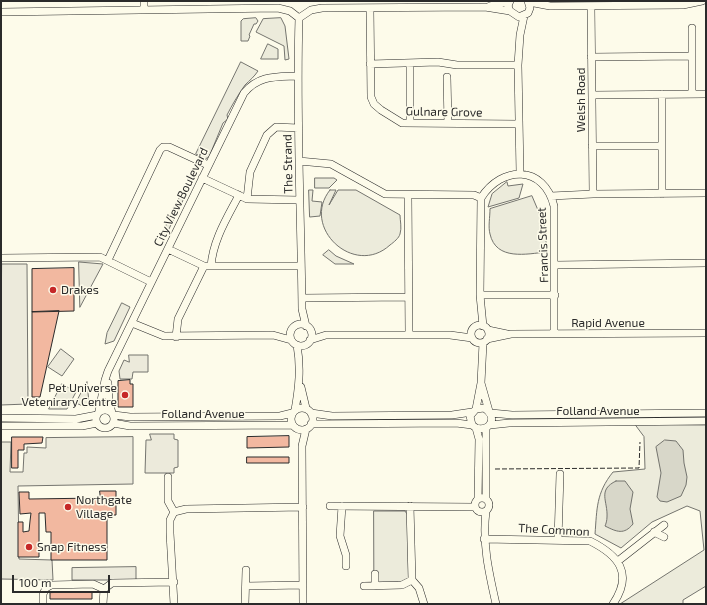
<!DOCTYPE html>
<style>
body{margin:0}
#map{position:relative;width:707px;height:605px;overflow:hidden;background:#fdfbea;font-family:"Exo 2",sans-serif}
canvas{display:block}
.frame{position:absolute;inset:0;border:2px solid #2b2b2b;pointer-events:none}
.scale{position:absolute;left:12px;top:575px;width:98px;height:18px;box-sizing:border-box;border:2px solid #2b2b2b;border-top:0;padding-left:5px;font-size:12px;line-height:14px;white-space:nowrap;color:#2b2b2b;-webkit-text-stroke:3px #fdfbea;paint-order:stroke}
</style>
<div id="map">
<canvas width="707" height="605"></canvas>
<div class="frame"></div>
<div class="scale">100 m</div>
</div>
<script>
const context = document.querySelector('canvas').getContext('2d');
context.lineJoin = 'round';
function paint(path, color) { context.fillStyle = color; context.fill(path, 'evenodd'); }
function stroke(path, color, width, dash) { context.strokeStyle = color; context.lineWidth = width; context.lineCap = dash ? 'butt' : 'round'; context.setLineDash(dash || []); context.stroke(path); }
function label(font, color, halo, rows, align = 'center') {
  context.font = font + ' "Exo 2",sans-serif'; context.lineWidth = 3; context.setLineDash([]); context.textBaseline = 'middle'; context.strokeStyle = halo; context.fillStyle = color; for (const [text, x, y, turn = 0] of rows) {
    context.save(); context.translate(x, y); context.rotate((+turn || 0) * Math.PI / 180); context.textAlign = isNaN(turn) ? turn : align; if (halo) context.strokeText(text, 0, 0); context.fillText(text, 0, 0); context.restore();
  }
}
const green = new Path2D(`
 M256,18L258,21L256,24H254L249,35L250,36L248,41H241V21L243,19Z
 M281,18L285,26L289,59L285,60L284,46L256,32L263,19Z
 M268,44L278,49V59H261Z
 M241,62L258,71C254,77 250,80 245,85C238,95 232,105 227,115L228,119L223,123L209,157L205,159L196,154Z
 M315,178H334L337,180L329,188H315Z
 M507,182L508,186L523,184L519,198L488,207L492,194Z
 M189,183L191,184L165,237L162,235L173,208Z
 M309,190H313L312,201L322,202L320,216L310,217Z
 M330,190H336L329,205L338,190H356L400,215C400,220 402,228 400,234C399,238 394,242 390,245C354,278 300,227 330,190Z
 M532,196L546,229V252C527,254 496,261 490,234C488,227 490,217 490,209Z
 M329,250L336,256L354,264H335L323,255Z
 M122,303L130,307L114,341L105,344L107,333Z
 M87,382L89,403L85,407L76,403Z
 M62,384L76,392L67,409H49Z
 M635,424L706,425V586L683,600V604H620L704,550L700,511L687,506L652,522L621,548L595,534C597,509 596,493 613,472L645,469L644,437Z
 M374,511H405L409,517L410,575L408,580L400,584L398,582L379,583L374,573Z`);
paint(green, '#ecebdb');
stroke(green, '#74746e', 1);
const parking = new Path2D(`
 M79,262L103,264L80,307Z
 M2,264H27L28,404L1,405Z
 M61,349L74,359L62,376L48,367Z
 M129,355H148V372H133L132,379H120L119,371L124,360L129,362Z
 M150,434H174V439L178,440V467L174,468V473H145L146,440H151Z
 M133,437V484L18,486L19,559L52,560L53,580L1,579V442H11L10,472H23L24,453H27V447L46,448V438Z
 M136,567V580H72V568Z`);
paint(parking, '#eceadb');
stroke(parking, '#74746e', 1);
const water = new Path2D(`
 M665,440L676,441L683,450L684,463L687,477L686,485L681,496L667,502L660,501L657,497L661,473L656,447Z
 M616,481H625L633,492L630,509L633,524C624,535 617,532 605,526C606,524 607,520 607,517C608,501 597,490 616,481Z`);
paint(water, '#d8d7c9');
stroke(water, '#74746e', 1);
const building = new Path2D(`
 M74,268V311L32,312V269Z
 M59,311L40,397H32V312Z
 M130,380V384H133V407H118V381Z
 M289,436V447L247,448V437Z
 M12,437H43L42,443L24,444V450H18V468H12Z
 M247,457H289V463H247Z
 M100,491H116V515H107V560H51V532H46L45,513H39V557H18V522H23V532L29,531L30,521L31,513L20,514L19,492H29V499L100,498Z
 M92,592V599H50V593Z`);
paint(building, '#f2b8a0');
stroke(building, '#2b2b2b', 1);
const minor = new Path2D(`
 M144,1V10
 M510,1L508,6L510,11L519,17L528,13L530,8L528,1
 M529,2L550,6L683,5L702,1
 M490,6L509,1
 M591,6L593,194
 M370,9L371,97L374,104L381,110L402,123L519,124
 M1,12L278,8L290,11L299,18L311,10L322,8L485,7L510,11
 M299,18C296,115 301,212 302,309L306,326
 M692,28V94
 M591,57L692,56
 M410,63V123
 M370,64L438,62L457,65H518
 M447,77L448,123
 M662,94V194
 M592,95L706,94
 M592,146H662
 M299,161L331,164L385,194L474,195L481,198
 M520,173L518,65L520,35L524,16
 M202,178L247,199L299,200
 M408,195L409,334
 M551,196L593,194L706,193
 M247,199L250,172L267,135L276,127L298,128
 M168,249L204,266H301
 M1,258L100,257L151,282
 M108,260L160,150L163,147H169L208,165
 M555,265L706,263
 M211,266C213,240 227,218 239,195
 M480,295H555
 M302,298L408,297
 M132,323L164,336L273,335L291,340
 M290 335a11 11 0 1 1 22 0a11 11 0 1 1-22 0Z
 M471 334a9 9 0 1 1 18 0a9 9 0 1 1-18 0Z
 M483,326L480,295L481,198C502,165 544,165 554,206V334
 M488,330L507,334
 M176,337L178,319L204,266
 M487,339L511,334L706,333
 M310,340L326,335H450L472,338
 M483,343L481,383L489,411
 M108,383L109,401L112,413
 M301,387L306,408
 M291 419a11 11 0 1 1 22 0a11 11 0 1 1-22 0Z
 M476,409L484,408C498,416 491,432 476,428L472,425L470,416L476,409L481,383
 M96 419a9 9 0 1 1 18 0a9 9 0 1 1-18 0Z
 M295,410C299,387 301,368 297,345
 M99,411L105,380L108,371L244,93C259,75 276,77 297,76
 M311,413L332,416L452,415L472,412
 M491,413L512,415L706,413
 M114,415L130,417L280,416L292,413
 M1,418L76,419L97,415
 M113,423L130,426L292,425
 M311,424L456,423L472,425
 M490,425L509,423L706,421
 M1,426H82L97,423
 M476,428L479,439L478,499
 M168,477V501L174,512
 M475 505a7 7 0 1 1 14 0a7 7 0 1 1-14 0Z
 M486,499V428
 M330,506L475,507
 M342,506L340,536L346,555V566
 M486,511C482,543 489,573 496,604
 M654,532L664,537
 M484,539L590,541C618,555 634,573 613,604
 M558,540L560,474
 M618,561L664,525
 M412,580L419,588L424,604
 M246,586L303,585
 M364,586L402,585L412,580L410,506
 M375,586V574
 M43,604V594L46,588L51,585L93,584L104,589
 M103,604L104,589L112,583L174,582
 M174,604L170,533V520L174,512L186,509L303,507
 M245,604L246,570
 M303,604L302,446L306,429`);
stroke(minor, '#2b2b2b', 8);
stroke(minor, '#fdfbea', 7);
stroke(new Path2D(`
 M495,469L639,468L640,442`), '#2b2b2b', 1, [5, 2]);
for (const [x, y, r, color] of [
 [53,290,4,"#c62828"],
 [125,395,4,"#c62828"],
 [68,507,4,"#c62828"],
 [29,547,4,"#c62828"]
]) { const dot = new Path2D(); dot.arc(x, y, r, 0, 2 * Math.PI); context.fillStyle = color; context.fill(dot); stroke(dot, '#fdfbea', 1.5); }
label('12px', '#2b2b2b', '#fdfbea', [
 ["Welsh Road",581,100,-90],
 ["Gulnare Grove",444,112,1],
 ["The Strand",288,164,-91],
 ["City View Boulevard",181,197,-64],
 ["Francis Street",543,245,-92],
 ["Rapid Avenue",608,323],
 ["Folland Avenue",598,411],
 ["Folland Avenue",203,414],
 ["The Common",554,530,3]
]);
label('12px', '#2b2b2b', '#fdfbea', [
 ["Drakes",61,290],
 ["Pet Universe",117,388,"right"],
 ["Vetenirary Centre",117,402,"right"],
 ["Northgate",76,500],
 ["Village",76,514],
 ["Snap Fitness",37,547]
], 'left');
</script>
